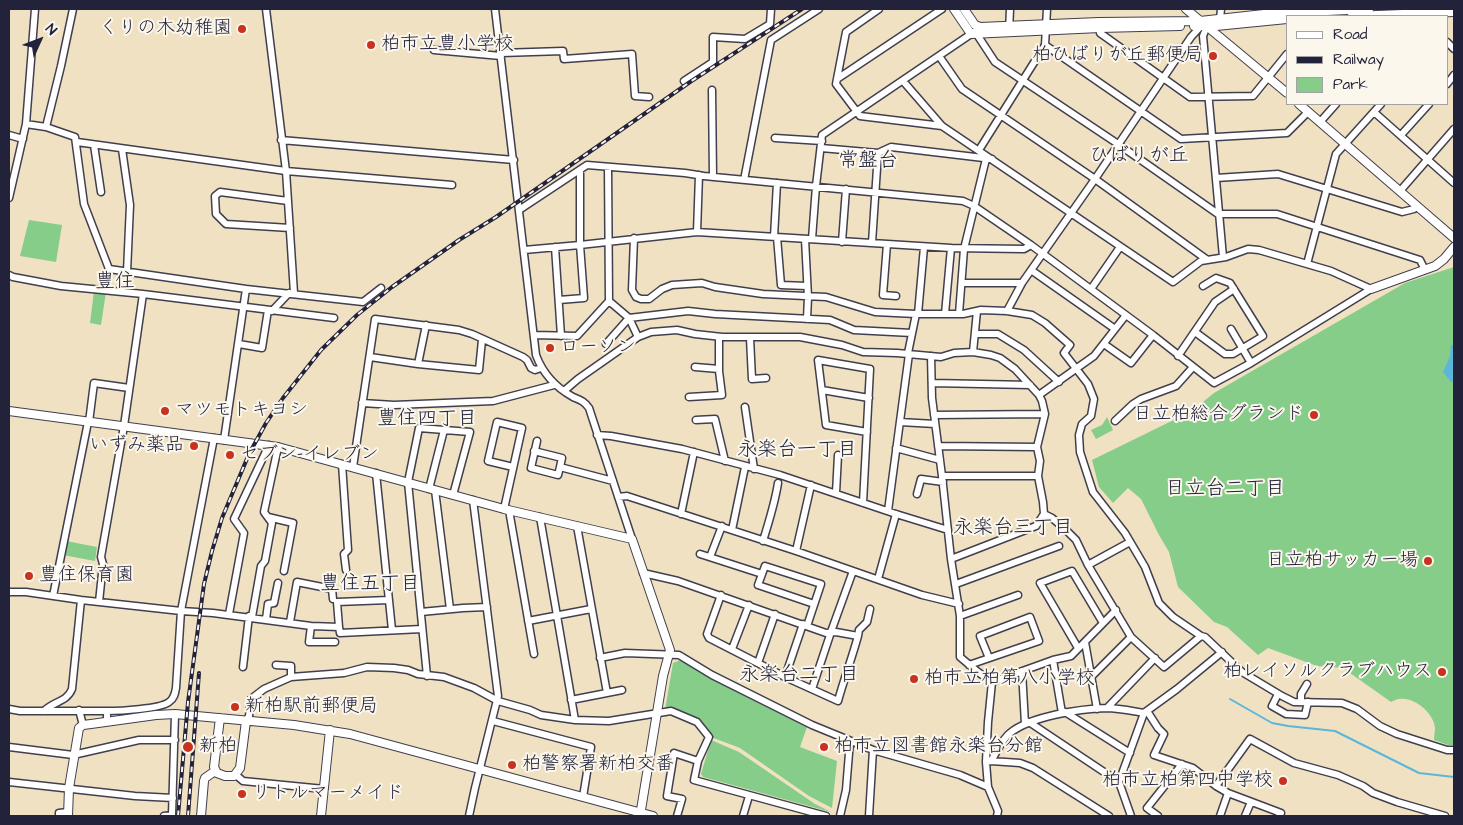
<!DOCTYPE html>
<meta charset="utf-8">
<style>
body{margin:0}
#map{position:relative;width:1463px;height:825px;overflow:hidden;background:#f0e1c3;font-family:"Architects Daughter",sans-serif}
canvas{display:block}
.frame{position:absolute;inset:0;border:10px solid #22223b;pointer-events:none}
.legend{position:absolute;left:1286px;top:15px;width:162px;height:90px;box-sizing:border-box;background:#fbf7ec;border:1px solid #a4a2a5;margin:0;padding:6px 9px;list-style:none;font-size:15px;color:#22223b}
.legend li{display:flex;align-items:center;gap:10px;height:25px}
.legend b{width:25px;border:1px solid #a4a2a5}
.north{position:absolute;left:15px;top:15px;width:50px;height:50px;-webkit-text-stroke:4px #fbf7ec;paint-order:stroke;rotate:47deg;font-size:14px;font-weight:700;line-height:20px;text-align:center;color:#22223b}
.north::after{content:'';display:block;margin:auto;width:18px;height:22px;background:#22223b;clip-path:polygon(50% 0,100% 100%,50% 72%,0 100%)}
</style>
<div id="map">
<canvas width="1463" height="825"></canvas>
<div class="frame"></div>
<ul class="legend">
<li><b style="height:6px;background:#fff"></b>Road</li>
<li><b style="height:6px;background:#22223b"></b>Railway</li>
<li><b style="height:14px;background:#85cd88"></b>Park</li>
</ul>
<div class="north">N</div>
</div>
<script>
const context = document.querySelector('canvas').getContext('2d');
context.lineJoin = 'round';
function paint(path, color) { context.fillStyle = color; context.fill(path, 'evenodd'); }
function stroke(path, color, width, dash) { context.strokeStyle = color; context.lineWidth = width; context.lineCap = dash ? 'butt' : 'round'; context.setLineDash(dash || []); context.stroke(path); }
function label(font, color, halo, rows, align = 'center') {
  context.font = font + ' "Architects Daughter","Klee One",sans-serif'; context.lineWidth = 4; context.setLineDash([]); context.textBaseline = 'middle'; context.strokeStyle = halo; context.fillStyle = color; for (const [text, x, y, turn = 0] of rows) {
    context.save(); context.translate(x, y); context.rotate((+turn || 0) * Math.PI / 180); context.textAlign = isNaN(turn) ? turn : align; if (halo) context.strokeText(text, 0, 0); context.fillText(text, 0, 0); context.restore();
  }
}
paint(new Path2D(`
 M29,220L62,225L56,262L20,256Z
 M1454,267V745H1448L1434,740C1434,736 1435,732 1435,728C1434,713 1414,696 1399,699C1396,699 1394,701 1391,702L1343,668L1317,666L1268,648L1258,655L1227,627L1214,622L1178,587L1169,552L1159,535L1141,499L1128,488L1113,503L1099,487L1092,460L1192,411L1214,393L1405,283Z
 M94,291L106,292L101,325L90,323Z
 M1107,417L1113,430L1096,439L1091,430L1102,425Z
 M66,541L97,547L95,561L63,555Z
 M681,660L748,698L807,727L800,747L837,761L832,808L809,796L740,748L711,737L697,720L665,710L673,663Z
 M711,740L739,752L815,804L831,812L703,777L701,774Z`), '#85cd88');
paint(new Path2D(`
 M1451,345H1454V381L1451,382L1443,372L1450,356Z`), '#5bb6d9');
stroke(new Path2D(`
 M1230,699L1272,723L1288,726L1335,731L1419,773L1454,777`), '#5bb6d9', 2);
const minor = new Path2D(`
 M266,9L286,171L294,293
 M495,9L536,355C543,374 555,387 573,397C580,400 584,401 589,408L632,539
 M879,9L846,32L836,84L860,116L942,126
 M1220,19L1221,9
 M1099,24L1100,33L1190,97L1253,96L1287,54
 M1207,26L1203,36L1223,257
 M1009,31L1010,9
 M976,33L995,62L1118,144L1218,214H1277L1420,260L1425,270
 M1447,42L1454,49
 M1045,45L1181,139L1287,133L1308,112
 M434,50L501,56
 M501,53L563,51L564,59L632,54L635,96L649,97
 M939,56L962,89L1095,179L1206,259
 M837,79L942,9
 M684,81L713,62V37L745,39L770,24L771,9
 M903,81L942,126L1173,282L1201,261L1226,257L1248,249L1259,250L1331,271L1371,289L1251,363L1214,383L1153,335L1131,363L1104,344
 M1447,84L1454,75
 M712,90L713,177
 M1374,112L1454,183
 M1320,122L1336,104
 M26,124L46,127L75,137L84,204L109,269L246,289L363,302L381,288
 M46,127L61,66L73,9
 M9,135L23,139
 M1401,135L1429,104
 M775,138L822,141
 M281,140L514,160
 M77,142L286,171L452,185
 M94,145L101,192
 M821,148L878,153L891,147L992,159
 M122,149L130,205L127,272
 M979,150L1045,45L1047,9
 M608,167L609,301
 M1216,178L1278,174L1402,212L1414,209L1417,206
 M744,180L771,40L819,9
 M1400,191L1454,129
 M9,198L26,124L35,9
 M288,201L220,192L215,196L216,214L226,224L290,228
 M519,210L587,165L685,173L704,176L963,201L974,206L1031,245L1153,335
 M697,232L699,175
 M774,237L777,183
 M777,237L781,285L807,286
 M634,238L632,290L636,297L641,299H649L662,289L672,285L702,283L715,287L763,294L826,297L875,312L916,314H963L981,310L1007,311L1032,315L1045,323L1070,345L1064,353L1088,384L1094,399L1091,416L1082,424L1079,435L1080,452L1093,492L1125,533L1145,567L1159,603L1173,617L1201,636L1205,637L1242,672L1282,696L1294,702L1342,703L1357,709L1380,726L1397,734L1447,750H1454
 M805,239L808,297L807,319
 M812,239L816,186L822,135L974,32
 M842,242L846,189
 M872,243L878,153
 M887,244L883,295L896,296
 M555,247L561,336
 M524,250L580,245L697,232L951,248L1024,249L1031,245
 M1307,264L1336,154L1381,104
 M1031,270L1115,329
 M9,275L13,277L61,286L143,294L334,318
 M962,283H1022
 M1091,289L1120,247
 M559,300L584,298L580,245V170
 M272,311L289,293
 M1007,311L1022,283L1095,179L1191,37L1201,26
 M918,314L924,247
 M945,314L951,248
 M959,314L964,249L986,159
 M1231,329L1251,363
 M1195,332L1225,354H1233L1263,336L1230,283L1216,278L1203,286
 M975,334H998L1024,350L1059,382
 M534,335L577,336L609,301L629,318L638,337
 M750,338L752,379L766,378
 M239,344L262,348L268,310
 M606,344L629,318L688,311L715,314L830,320L854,330L912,333
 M973,352L977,311
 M908,353L916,314
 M931,356L932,398L942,476L951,559L960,616V657L978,672L992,682
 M1178,356L1215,302L1234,289
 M370,357L418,364L479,370L482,340
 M418,364L426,325
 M695,367L719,369
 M932,383L1030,385
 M822,390L869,398
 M564,391L578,379L638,337L651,332L677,330L695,334L722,337H800L842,345L863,352L897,353L941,357L954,353L973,352L991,355L1000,358L1015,369L1039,395L1042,401L1045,414L1037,447L1040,461L1038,476L1043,502L1044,514L1052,518L1065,529L1076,540L1088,565L1131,637L1164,667L1201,636
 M1039,395L1094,356L1126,315
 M689,397L722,395L719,371V337
 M362,403L394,405L493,401L554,385
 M745,407L754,469
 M934,415L1045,414
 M696,420L715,419L725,461
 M1115,421L1133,404L1141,399L1176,386L1193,367
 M89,422L94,383L129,388
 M900,422L935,424
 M597,435L611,436L682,449L780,475L896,514L948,530
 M224,440L246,289
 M537,441L531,468L558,475L560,467
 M938,446L1037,447
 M896,448L940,460
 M534,451L562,458L560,467L613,481
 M342,464L348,550L344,554L346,570
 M353,467L375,319L459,330L472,334L523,357L527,360L531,368L535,370L541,368
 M376,473L392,630
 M942,476H1038
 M429,489L444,430
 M435,490L450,609
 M836,493L838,455
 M917,494L921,479L943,482
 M618,497L627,496L796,551L922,595L959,604
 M863,503L870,369L818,360L826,425L867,432
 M504,509L522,428L497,422L488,461L513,467
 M509,510L534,654
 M888,511L909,354
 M681,514L694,452
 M268,517L293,523L284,571
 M540,517L575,720
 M577,526L607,693
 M732,530L745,467
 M763,541C769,521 775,503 778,483
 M796,551L811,485
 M700,554L762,574
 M710,557L722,526
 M951,559L1036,526L1044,514
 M1088,565L1130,542
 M643,573L678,581L826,633L836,632L858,636C852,658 844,679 838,701L785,677L709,638L707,634L721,595
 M878,579L896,514
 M956,584L1059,546
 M9,592H26L81,600L181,611L213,613L311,626L339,627L337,602L389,600
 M53,596L88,422
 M99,602L103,564L101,557L124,426L143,294
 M421,612L463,608L487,607
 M229,614L244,533L234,519L269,445
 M960,616L1018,595
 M252,617L261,566L265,561L272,523L264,512L278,447
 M266,619L268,604L274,603L278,583
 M528,621L591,609
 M290,622L297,582L332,589L333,599
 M311,626L309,642H335
 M807,626L821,584L765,566L758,585L814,604
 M339,627L340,633L422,629
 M858,636L859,630L867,622L870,609
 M1085,642L1097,709
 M1078,648L1040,583L1072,571L1103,623
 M732,649L749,605
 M600,658L625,653L679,655L712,675L812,725L873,750L960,775L988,787
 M1053,660L1062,713
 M758,663L775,614
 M276,665L291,666V677
 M969,665L1039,641L1030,617L980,636L989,658
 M243,667L249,616
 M1022,671L1025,724
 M427,676L408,482L419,428L470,432L453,495
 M785,677L803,624
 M1091,677L1131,637
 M992,682L1053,660L1071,656L1116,610
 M992,682L988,722L986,762L988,787L998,811L997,816
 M812,689L832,629L853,571
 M1278,694L1272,706L1286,714L1305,715L1308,702
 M571,700L622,690
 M1301,702V694L1307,684
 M1107,708L1155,658
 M9,709L20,711H107
 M79,710L83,725
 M44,711C54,701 67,702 72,689L81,600
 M1147,711L1158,728L1164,734L1154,755L1193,768L1216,786L1228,793L1281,813L1279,816
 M1065,712L1130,753
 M107,721V711C119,711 160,709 169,702C174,699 175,694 176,688L181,611L214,438
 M246,721L249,716L251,699L264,689L291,677L344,673L367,667L394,668L408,670L418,674L444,677L474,688L498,701L530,710L541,715L575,720L609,721L671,711L697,722L709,737L698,761L694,780L826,816
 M493,721L591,747L583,797
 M1029,722L1119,782L1131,816
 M9,747L73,755L139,740H175
 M991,761L1020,763L1033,768L1109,816
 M986,762L991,761C997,752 1002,739 1010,733C1031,716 1080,709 1106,708C1119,708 1132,711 1144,713
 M236,775L243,781L324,789
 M9,782L135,796L173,798
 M1119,782L1144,713L1177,689L1222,652
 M1216,786L1250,739L1294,763L1338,775L1363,786L1373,793L1397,802L1445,816
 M59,816V813L68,812
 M164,816L172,815L175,714
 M469,816L475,788L498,696L473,500
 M677,816L682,799L667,796L674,753L698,761
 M743,816L749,796
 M840,816L846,790L850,741
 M869,816L873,750
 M1158,816L1147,808L1182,764
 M1220,816L1228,793
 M1245,816L1251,802`);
const tertiary = new Path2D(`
 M954,9L971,34L1100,28L1180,26
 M964,9L975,25L980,27L1099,22L1200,21L1264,14L1369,9
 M1186,9L1287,93
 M1352,16L1454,12
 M1194,26H1216L1287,19
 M1299,104L1454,238
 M1371,289L1435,266L1444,259L1454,247
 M9,411L278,447L504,509L632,539L670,650L663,676L640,816
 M220,718L214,767L217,773L225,776H234L240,768L246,721
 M68,816L69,788L79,728L83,725L91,724L156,715L175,714L294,725L350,734L653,816
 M201,816L204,781L205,778L215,771
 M321,816L330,730`);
stroke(minor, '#413f4f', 9);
stroke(tertiary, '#413f4f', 10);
stroke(minor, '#fff', 6);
stroke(tertiary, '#fff', 8);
const rail = new Path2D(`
 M178,816L188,702L204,584L212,551L222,518L249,454L266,423L283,398L321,350L357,315L392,287L459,240L496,217L690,82L802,9
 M188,816L199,673`);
stroke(rail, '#22223b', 4);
stroke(rail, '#fbf7ec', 2, [5.5]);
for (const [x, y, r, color] of [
 [242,29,5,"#c8321e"],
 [371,45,5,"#c8321e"],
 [1213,56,5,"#c8321e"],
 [550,348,5,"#c8321e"],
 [165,411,5,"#c8321e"],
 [1314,415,5,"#c8321e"],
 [194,446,5,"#c8321e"],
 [230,455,5,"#c8321e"],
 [1428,561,5,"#c8321e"],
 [29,576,5,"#c8321e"],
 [1442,672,5,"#c8321e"],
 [914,679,5,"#c8321e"],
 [235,707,5,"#c8321e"],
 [188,747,6,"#c8321e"],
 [824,747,5,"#c8321e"],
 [512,765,5,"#c8321e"],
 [1283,781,5,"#c8321e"],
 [242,794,5,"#c8321e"]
]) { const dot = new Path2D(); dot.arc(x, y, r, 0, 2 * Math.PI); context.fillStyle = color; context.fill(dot); stroke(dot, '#fbf7ec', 2); }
label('19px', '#22223b', '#fbf7ec', [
 ["くりの木幼稚園",232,29,"right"],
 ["柏市立豊小学校",381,45],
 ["柏ひばりが丘郵便局",1203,56,"right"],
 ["ローソン",560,348],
 ["マツモトキヨシ",175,411],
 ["日立柏総合グランド",1304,415,"right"],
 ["いずみ薬品",184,446,"right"],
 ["セブン-イレブン",240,455],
 ["日立柏サッカー場",1418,561,"right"],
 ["豊住保育園",39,576],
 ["柏レイソルクラブハウス",1432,672,"right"],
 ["柏市立柏第八小学校",924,679],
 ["新柏駅前郵便局",245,707],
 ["新柏",199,747],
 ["柏市立図書館永楽台分館",834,747],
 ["柏警察署新柏交番",522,765],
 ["柏市立柏第四中学校",1273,781,"right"],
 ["リトルマーメイド",252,794]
], 'left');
label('20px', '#22223b', '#fbf7ec', [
 ["ひばりが丘",1139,157],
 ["常盤台",868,162],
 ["豊住",115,283],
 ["豊住四丁目",427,420],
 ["永楽台一丁目",797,451],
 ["日立台二丁目",1225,490],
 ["永楽台三丁目",1013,529],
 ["豊住五丁目",370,585],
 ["永楽台二丁目",799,676]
]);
</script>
